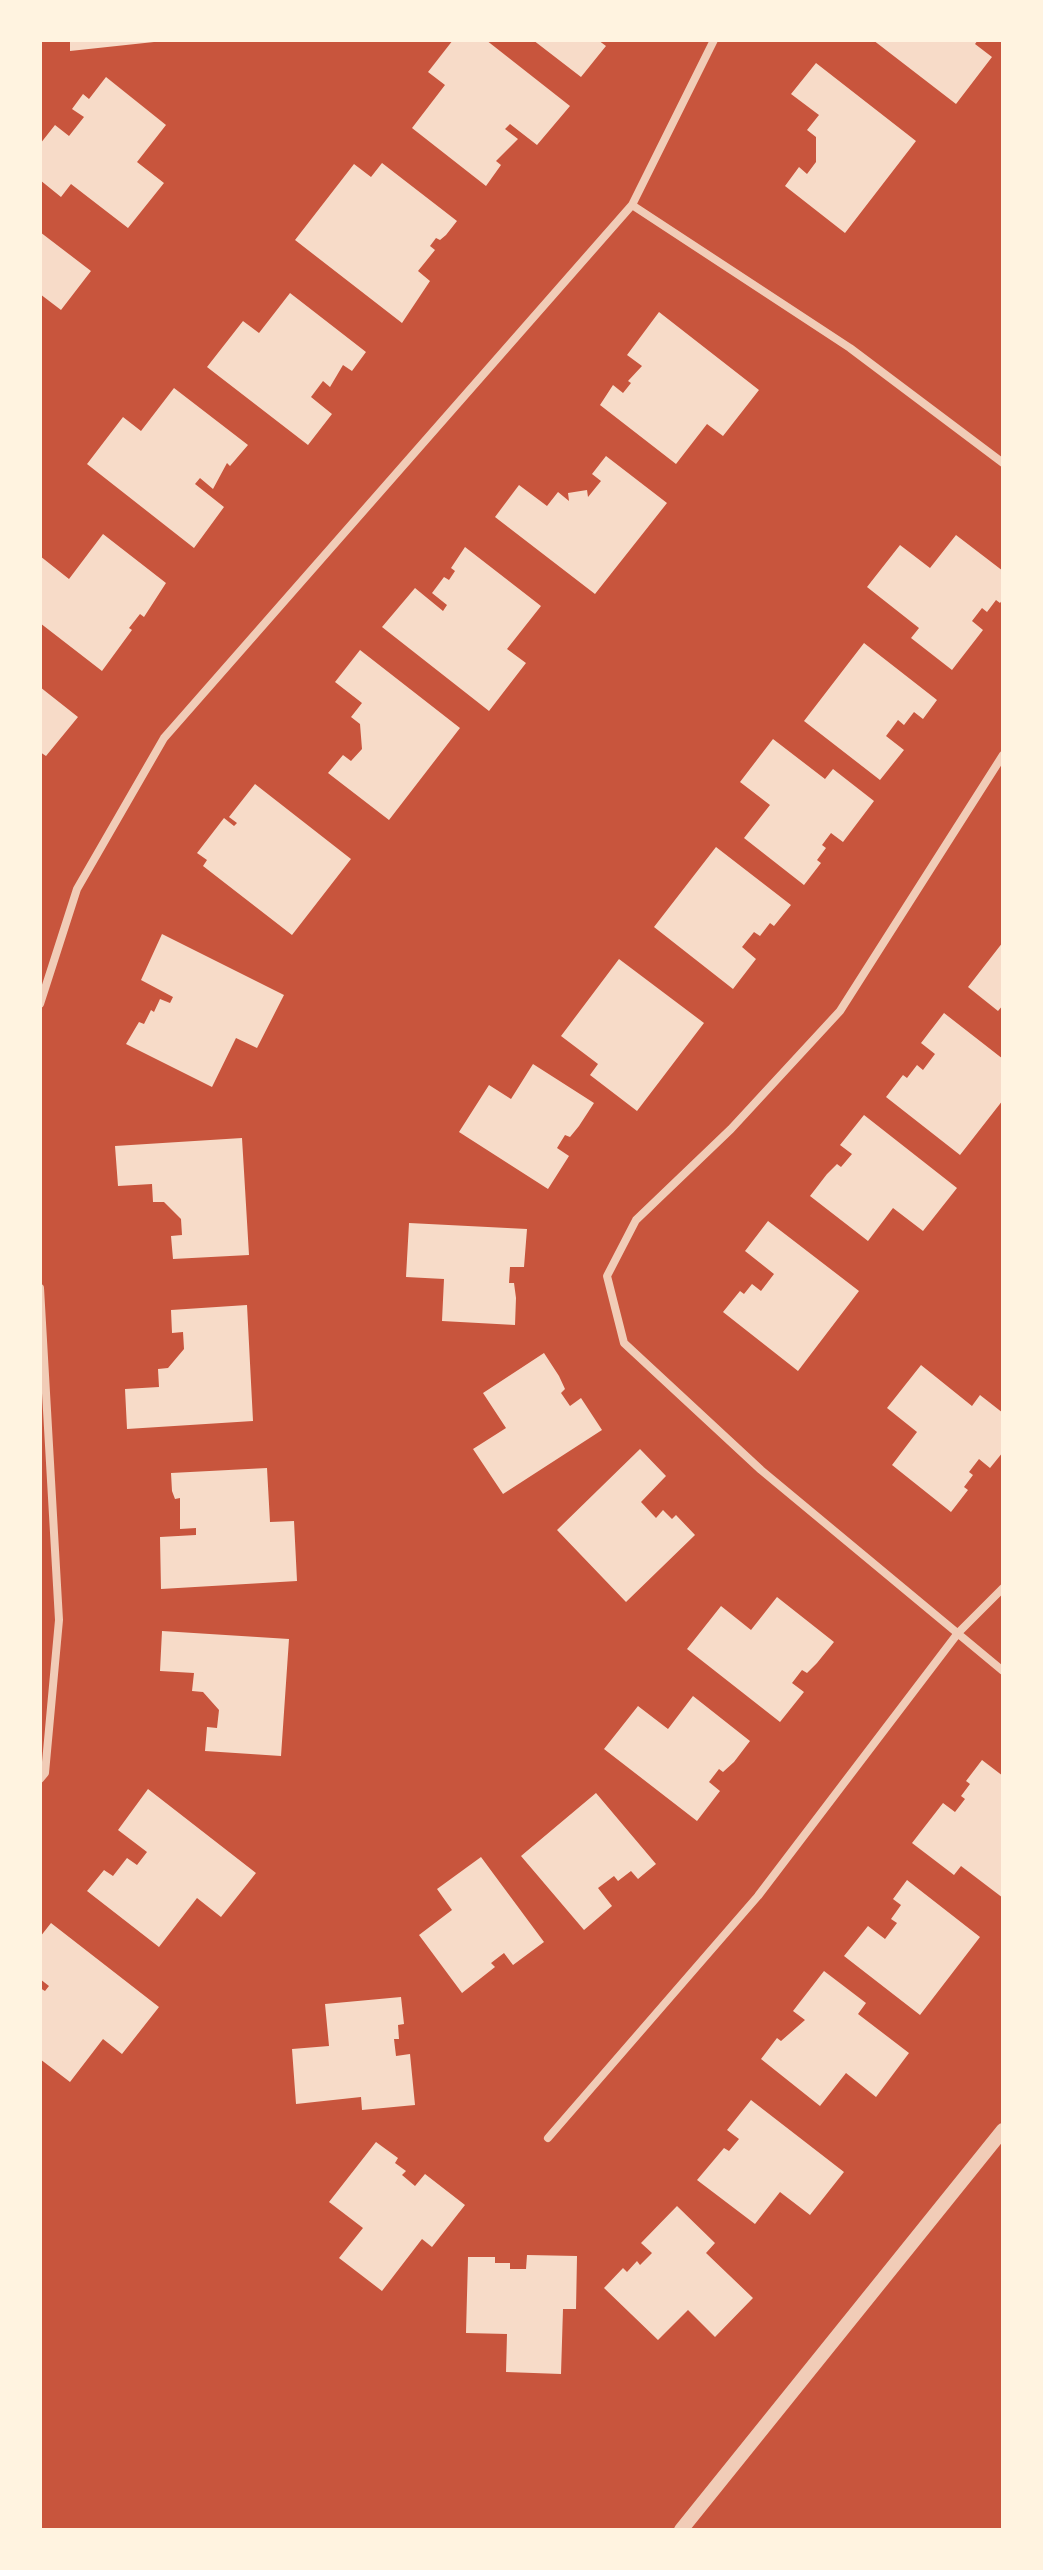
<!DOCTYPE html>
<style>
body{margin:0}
#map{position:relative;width:1043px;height:2570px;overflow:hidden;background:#c8553d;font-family:"DejaVu Sans",sans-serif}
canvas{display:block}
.frame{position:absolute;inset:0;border:42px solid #fff3e0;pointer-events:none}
</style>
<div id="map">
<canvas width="1043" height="2570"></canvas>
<div class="frame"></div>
</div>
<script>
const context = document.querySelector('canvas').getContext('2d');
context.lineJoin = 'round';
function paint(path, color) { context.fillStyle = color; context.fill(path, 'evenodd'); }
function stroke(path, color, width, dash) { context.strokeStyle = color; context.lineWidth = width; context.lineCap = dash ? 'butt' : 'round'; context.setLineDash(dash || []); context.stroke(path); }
paint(new Path2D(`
 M70,40H154V42L70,51Z
 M453,40H486L570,106L537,145L510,124L505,129L518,139L496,161L501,165L486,186L412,128L445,85L428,72Z
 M533,40H598L606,46L581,77Z
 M873,40H978L975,44L992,57L956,104Z
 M816,63L916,141L845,233L785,186L799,167L807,174L816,162V137L807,130L819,115L791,94Z
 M106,77L166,125L137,162L164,183L128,228L71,184L61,197L40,180V144L55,125L69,136L84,117L72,109L83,94L89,99Z
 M382,163L457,221L446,235L440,240L436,238L430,246L435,250L418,271L430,281L402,323L295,240L354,164L371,177Z
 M40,232L91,271L61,310L40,294Z
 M290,293L366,352L352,371L343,365L330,387L323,381L311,397L332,414L308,445L207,367L243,321L259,333Z
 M659,312L759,390L723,436L707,424L676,464L600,405L613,385L623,393L631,383L628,381L642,366L627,355Z
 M174,388L248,445L230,466L227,463L213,489L200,478L195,484L224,507L194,548L87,464L123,417L141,431Z
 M606,456L667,503L595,594L495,517L519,485L547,506L558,492L569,501L568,493L587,490L588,497L601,481L592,474Z
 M103,534L166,583L144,617L140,614L129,628L132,630L102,671L40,623V556L69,579Z
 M956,535L1003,571V599L1000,603L996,600L987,612L982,608L972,621L983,630L952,670L911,638L919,628L867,587L900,545L930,568Z
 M465,547L541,606L507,649L526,663L489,711L382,627L415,588L443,611L447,605L432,593L444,577L449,580L455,571L451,568Z
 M864,643L937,700L923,719L914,712L904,725L898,720L886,736L904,750L880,780L804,721Z
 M360,650L460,728L389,820L328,773L343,755L351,761L362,749L360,724L351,717L362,703L335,682Z
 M40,687L78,717L46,756L40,752Z
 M773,739L825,779L833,769L874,801L843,842L831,833L822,845L826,848L817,860L821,863L804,885L744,838L770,805L740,782Z
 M255,784L351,859L292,935L203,866L207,860L197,853L224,818L234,826L237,823L229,817Z
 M716,847L791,905L774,926L770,923L760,936L754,932L742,947L756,959L733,989L654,927Z
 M162,934L284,995L257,1048L236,1038L212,1087L126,1044L139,1022L144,1024L151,1010L154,1012L160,999L170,1003L173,997L141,980Z
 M1003,942V1005L998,1011L968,987Z
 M619,959L704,1023L637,1111L590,1075L598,1064L561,1036Z
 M944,1013L1003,1059V1100L960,1155L886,1097L903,1075L907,1078L917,1065L923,1070L935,1054L921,1043Z
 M533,1064L594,1103L579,1126L570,1137L565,1135L557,1148L569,1156L548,1189L459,1132L489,1085L511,1099Z
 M864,1115L957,1188L923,1231L893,1208L868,1241L810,1196L827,1174L837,1164L841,1167L852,1154L840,1145Z
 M242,1138L249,1255L173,1259L171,1236L182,1235L181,1219L164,1202H153L152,1184L118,1186L115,1146Z
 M768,1221L859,1291L798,1371L723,1312L740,1291L744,1294L752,1284L761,1291L774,1274L745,1251Z
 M409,1223L527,1229L524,1267H510L509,1283H514L516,1298L515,1325L442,1321L444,1279L406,1277Z
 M247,1305L253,1421L127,1429L125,1389L159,1387L158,1369L168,1368L184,1349L183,1332L172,1333L171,1310Z
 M544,1353L559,1376L565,1389L561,1393L570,1406L581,1398L602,1430L503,1494L473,1449L506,1428L483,1393Z
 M921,1365L972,1406L980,1395L1003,1413V1452L990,1468L979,1459L969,1472L973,1475L964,1487L968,1490L951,1512L892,1465L917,1432L887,1408Z
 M640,1449L666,1476L641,1502L656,1518L663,1510L672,1519L676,1515L695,1535L626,1602L557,1530Z
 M267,1468L270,1522L294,1521L297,1581L161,1589L160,1537L196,1535V1528L180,1529V1498L175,1499L172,1491L171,1473Z
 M777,1597L834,1642L817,1663L807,1673L802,1670L792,1683L804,1692L780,1722L687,1649L721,1606L751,1630Z
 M162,1631L289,1639L281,1756L205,1751L207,1727L217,1728L219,1710L203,1692L192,1691L194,1673L160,1671Z
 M693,1696L750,1741L734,1762L723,1772L719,1769L709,1782L720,1791L697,1821L604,1749L638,1706L668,1729Z
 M982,1760L1003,1776V1898L961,1866L954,1875L912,1843L943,1803L955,1812L965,1799L961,1796L970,1784L966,1781Z
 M148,1789L256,1873L221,1917L197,1898L159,1947L87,1891L104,1870L113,1876L127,1858L137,1865L147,1852L118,1830Z
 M596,1793L656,1864L638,1879L631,1871L618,1881L614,1876L598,1888L612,1906L584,1930L521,1856Z
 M481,1857L544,1942L513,1965L504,1953L491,1963L495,1967L462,1993L419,1935L452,1910L437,1889Z
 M907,1880L980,1937L920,2015L844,1956L868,1926L885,1939L897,1923L891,1919L901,1905L893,1899Z
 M51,1923L159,2007L122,2054L103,2039L70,2082L40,2059V1988L45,1991L49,1986L40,1979V1937Z
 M824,1971L866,2003L858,2014L909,2053L876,2097L846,2073L820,2106L761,2059L777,2038L781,2041L805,2020L793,2011Z
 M401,1997L404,2024L398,2025L399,2039H394L396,2056L410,2054L415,2105L362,2110L361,2097L296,2104L292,2049L329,2046L325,2004Z
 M751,2100L844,2172L810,2215L780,2192L755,2224L697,2180L724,2148L729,2151L739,2139L727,2130Z
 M376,2142L398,2158L395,2163L406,2171L402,2175L415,2186L425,2174L465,2205L432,2247L422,2239L382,2291L339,2258L363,2228L329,2202Z
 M677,2206L715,2243L706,2253L753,2298L715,2337L688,2310L658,2340L604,2288L623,2268L627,2272L637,2261L640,2265L652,2253L641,2243Z
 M527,2255L577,2256L576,2309H563L561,2374L506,2372L507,2334L466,2333L468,2257H495V2263H510V2269H526Z`), '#f7dbc8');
stroke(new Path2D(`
 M632,205L850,348L1003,463
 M1003,755L840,1011L731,1129L636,1220L607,1276L624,1343L761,1470L1003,1671
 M40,1004L77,889L164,738L632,205L714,40
 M40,1288L59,1620L45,1773L40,1779
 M548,2138L758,1896L958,1633L1003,1588`), '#f1ccb7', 8);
stroke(new Path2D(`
 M681,2530L1003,2130`), '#f1ccb7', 14);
</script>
